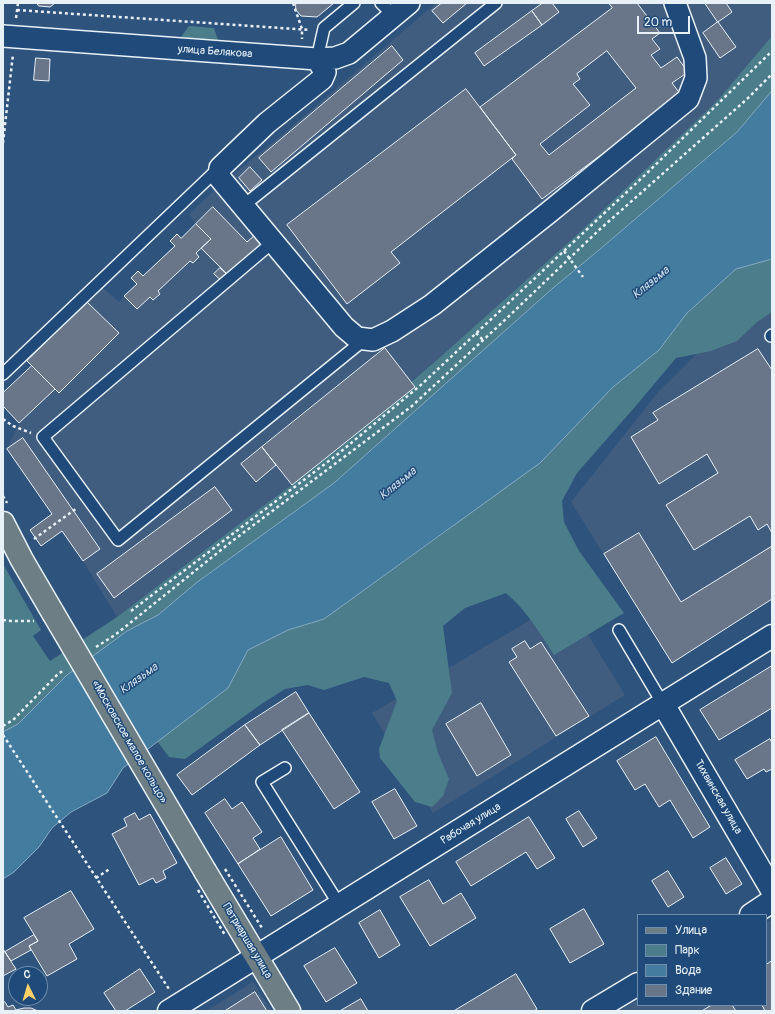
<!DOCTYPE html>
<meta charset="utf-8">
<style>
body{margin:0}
#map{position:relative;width:775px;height:1014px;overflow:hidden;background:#2e537d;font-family:Pangolin,sans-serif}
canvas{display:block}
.frame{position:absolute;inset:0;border:4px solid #e8f1f8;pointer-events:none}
.legend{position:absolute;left:637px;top:914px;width:130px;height:92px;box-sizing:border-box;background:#1f4a7a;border:1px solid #6f8dac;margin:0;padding:5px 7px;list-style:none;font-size:12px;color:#e8f1f8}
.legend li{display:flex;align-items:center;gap:8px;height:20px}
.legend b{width:20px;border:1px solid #6f8dac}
.north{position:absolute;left:8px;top:966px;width:40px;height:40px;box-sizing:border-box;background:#1f4a7a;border:1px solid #6f8dac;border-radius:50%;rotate:355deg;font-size:11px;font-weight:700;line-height:16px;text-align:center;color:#e8f1f8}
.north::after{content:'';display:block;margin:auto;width:14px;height:18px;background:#ffd166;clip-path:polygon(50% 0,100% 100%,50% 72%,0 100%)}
.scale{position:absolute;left:637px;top:16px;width:53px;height:18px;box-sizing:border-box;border:2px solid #e8f1f8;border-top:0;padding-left:5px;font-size:12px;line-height:14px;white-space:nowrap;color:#e8f1f8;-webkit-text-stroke:3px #1f4a7a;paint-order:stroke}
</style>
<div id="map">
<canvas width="775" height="1014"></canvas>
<div class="frame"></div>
<ul class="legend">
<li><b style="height:5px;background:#6d7e84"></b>Улица</li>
<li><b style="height:11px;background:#4b7e8a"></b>Парк</li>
<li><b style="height:11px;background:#447ca0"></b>Вода</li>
<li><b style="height:11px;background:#697588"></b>Здание</li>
</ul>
<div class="north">С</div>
<div class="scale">20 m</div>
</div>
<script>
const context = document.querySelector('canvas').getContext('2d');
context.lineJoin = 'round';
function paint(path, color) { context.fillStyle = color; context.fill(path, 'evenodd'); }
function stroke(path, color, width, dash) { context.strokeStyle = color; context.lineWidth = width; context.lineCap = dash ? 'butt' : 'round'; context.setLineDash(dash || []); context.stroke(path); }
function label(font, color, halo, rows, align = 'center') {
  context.font = font + ' Pangolin,sans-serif'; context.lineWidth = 3; context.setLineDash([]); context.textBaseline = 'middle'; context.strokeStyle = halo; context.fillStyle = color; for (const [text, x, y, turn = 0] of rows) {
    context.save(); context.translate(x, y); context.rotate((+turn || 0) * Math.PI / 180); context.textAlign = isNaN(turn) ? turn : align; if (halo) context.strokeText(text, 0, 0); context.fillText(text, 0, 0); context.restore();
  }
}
paint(new Path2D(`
 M436,3H772V36L717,101L579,233L438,359L411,381L415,387L292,485L259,509L117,617L83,561L62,531L41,546L30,530L52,514L7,449L19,423L3,406V393L32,366L27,361L102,287L119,302L137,284L131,278L138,271L143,275L174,246L170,241L181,238L196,224L189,214L221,184L283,134Z
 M772,297V599L672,663L571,502L659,391L751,300Z
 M566,599L625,695L433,813L372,713Z
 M771,920L772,1011H619L638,1000V1005H766V923Z
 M253,982L272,1011H206Z`), '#405d80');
paint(new Path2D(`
 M189,26L214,28L218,40L207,42L181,37Z
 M772,36V91L737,132L599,250L553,288L334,483L196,583L158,615L127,631L67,675L18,724L3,732V564L41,630L33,636L50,661L117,617L259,509L292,485L415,387L411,382L438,359L579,233L717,101Z
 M772,259V312L757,322L737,341L711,351L676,358L634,408L577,473L562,501L564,522L579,551L624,613L554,655C540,633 526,610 506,593L465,608L443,626L452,693L432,730L438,753L449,779L443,796L432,807L415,802L380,758L379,749L397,701L389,683L364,677L324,690L308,685L285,689L260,705L185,759L169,757L157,741L228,688L248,650L288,630L324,619L444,533L613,387L659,350L687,313L736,269Z`), '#4b7e8a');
const water = new Path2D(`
 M772,91V259L736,269L687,313L659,350L613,387L540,463L324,619L288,630L248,650L228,688L123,768L107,793L71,812L52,828L39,847L14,872L3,879V732L18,724L67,675L127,631L158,615L196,583L334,483L553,288L599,250L737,132Z`);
paint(water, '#447ca0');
stroke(water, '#86abc3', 1);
const building = new Path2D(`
 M37,3H55L50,7L39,6Z
 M296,3H334L317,17L301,16L296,10Z
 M442,3H467L443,23L432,11Z
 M543,3H552L559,12L542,25L532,11Z
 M609,3H637L660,33L652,39L660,49L651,55L661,68L677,57L688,72L672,83L681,95L542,199L512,159L516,155L480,107L612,8ZM607,51L636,88L549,155L540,144L590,105L573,84L580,79L577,74Z
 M705,3H726L732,12L718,22Z
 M532,11L542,25L484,66L475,53Z
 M718,22L736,47L720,58L703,33Z
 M392,46L403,60L271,172L259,158Z
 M36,58L50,59L49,81L34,80Z
 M466,89L516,155L391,252L400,263L347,304L287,225Z
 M250,167L262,180L250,191L239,178Z
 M213,207L247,242L255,235L264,244L230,277L201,248L211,239L196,224Z
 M196,224L211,239L196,253L199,257L193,263L190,261L158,291L160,294L153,300L150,297L137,309L124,296L137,284L131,278L138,271L143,276L175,246L170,241L177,234L181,238Z
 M220,268L230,277L224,283L214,274Z
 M87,302L119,333L59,393L27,361Z
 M385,348L415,387L292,485L262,447Z
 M758,349L772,370V533L767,524L758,530L750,516L694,550L666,505L718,473L707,454L659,484L631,437L658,420L653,413Z
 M32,366L55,389L19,423L3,406V393Z
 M23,438L100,549L83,561L62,531L41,546L30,530L52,514L7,449Z
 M262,447L276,465L256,482L241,464Z
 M215,487L232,510L114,598L97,574Z
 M639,533L681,602L772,546V599L672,663L604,554Z
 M525,641L530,649L541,642L589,716L556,736L509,662L517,657L512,649Z
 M772,666V708L719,740L700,710Z
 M296,692L309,713L260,745L245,725Z
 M481,703L511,755L477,776L446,724Z
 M309,713L360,792L334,809L282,730Z
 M245,725L260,745L192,795L177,775Z
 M656,737L710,827L693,838L670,800L659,807L645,784L635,790L617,761Z
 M770,739L772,743V769L766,772L764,769L747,779L735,760Z
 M395,789L417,826L394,839L372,802Z
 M225,799L232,809L242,802L262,832L253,838L260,849L238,864L205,813Z
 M579,811L597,838L583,847L566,819Z
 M135,813L139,820L150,814L177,863L163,871L166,878L156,883L153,878L139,885L112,834L127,826L124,819Z
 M529,817L555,858L537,869L526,852L471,886L456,862Z
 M281,837L313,890L271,916L238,864Z
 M726,858L742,884L726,894L710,868Z
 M668,871L684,897L668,907L652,881Z
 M429,880L443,904L461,893L476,918L430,946L400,897Z
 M71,891L94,929L69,944L77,959L47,976L29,946L38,941L24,918Z
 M584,909L604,944L570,963L550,929Z
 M380,910L400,945L379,958L359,923Z
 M34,935L38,941L29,946L31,950L11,961L5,952Z
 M335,948L357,983L326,1002L304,966Z
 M3,949L16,969L3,976Z
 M772,961V1011H765L762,1005H766V965Z
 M140,969L155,992L125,1011H116L104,993Z
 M516,974L537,1009L534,1011H454Z
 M255,992L267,1011H225Z
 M361,999L368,1011H340Z
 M5,1002L8,1007L13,1005L16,1010L24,1008H31L38,1011H3V1003Z
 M712,1005H732L736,1011H702Z`);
paint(building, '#697588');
stroke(building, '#e8f1f8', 1);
const service = new Path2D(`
 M381,3L394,16
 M317,59L324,28L354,3
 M243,206L496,3
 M273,242L43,437L118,540L365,339
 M771,336L772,335
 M3,374L219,168
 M619,630L663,704
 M285,768L262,782L340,906`);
const minor = new Path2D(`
 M3,36L317,59L335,58L349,53L409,3
 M317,59L325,72L322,79L267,123L220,168L219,177L344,327L357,338L373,340L392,331L432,305L548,213L688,99L696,78L695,58L675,3`);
const tertiary = new Path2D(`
 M663,704L772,890
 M751,915L772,901
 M593,1011L638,984`);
const secondary = new Path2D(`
 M169,1011L772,636`);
const primary = new Path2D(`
 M3,523L22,560L53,613
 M205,871L289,1011`);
stroke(service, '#e8f1f8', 14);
stroke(minor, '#e8f1f8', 24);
stroke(tertiary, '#e8f1f8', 25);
stroke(secondary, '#e8f1f8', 25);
stroke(primary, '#e8f1f8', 25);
stroke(new Path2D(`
 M293,3L302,29V39
 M17,10L310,30
 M16,18L18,3
 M3,143L13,54
 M564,251L583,277
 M476,333L483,340
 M3,419L13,426L31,433
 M3,496L7,503
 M34,539L77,508
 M131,611L338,454L422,384L645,175L772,51
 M3,620L11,621H34
 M96,647L115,635L231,542L412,406L507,318L599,230L747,99L772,74
 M3,726L13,720L58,674L64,670
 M3,735L169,989
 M96,878L111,868`), '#e8f1f8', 2.5, [3, 3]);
stroke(service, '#1f4a7a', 11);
stroke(minor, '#1f4a7a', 21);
stroke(tertiary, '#1f4a7a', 22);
stroke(secondary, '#1f4a7a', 22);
stroke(primary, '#6d7e84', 22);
const primaryBridge = new Path2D(`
 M53,613L205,871`);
stroke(primaryBridge, '#e8f1f8', 25, []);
stroke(new Path2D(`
 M225,869L262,928
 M198,890L225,935`), '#e8f1f8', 2.5, [3, 3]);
stroke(primaryBridge, '#6d7e84', 22);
label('11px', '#e8f1f8', '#1f4a7a', [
 ["улица Белякова",215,52,4],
 ["«Московское малое кольцо»",129,742,60],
 ["Тихвинская улица",718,797,60],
 ["Рабочая улица",471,824,-32],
 ["Патриаршая улица",247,941,59]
]);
label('italic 12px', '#cfdfeb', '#1f4a7a', [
 ["Клязьма",651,283,-39],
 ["Клязьма",398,484,-39],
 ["Клязьма",139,679,-36]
]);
</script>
